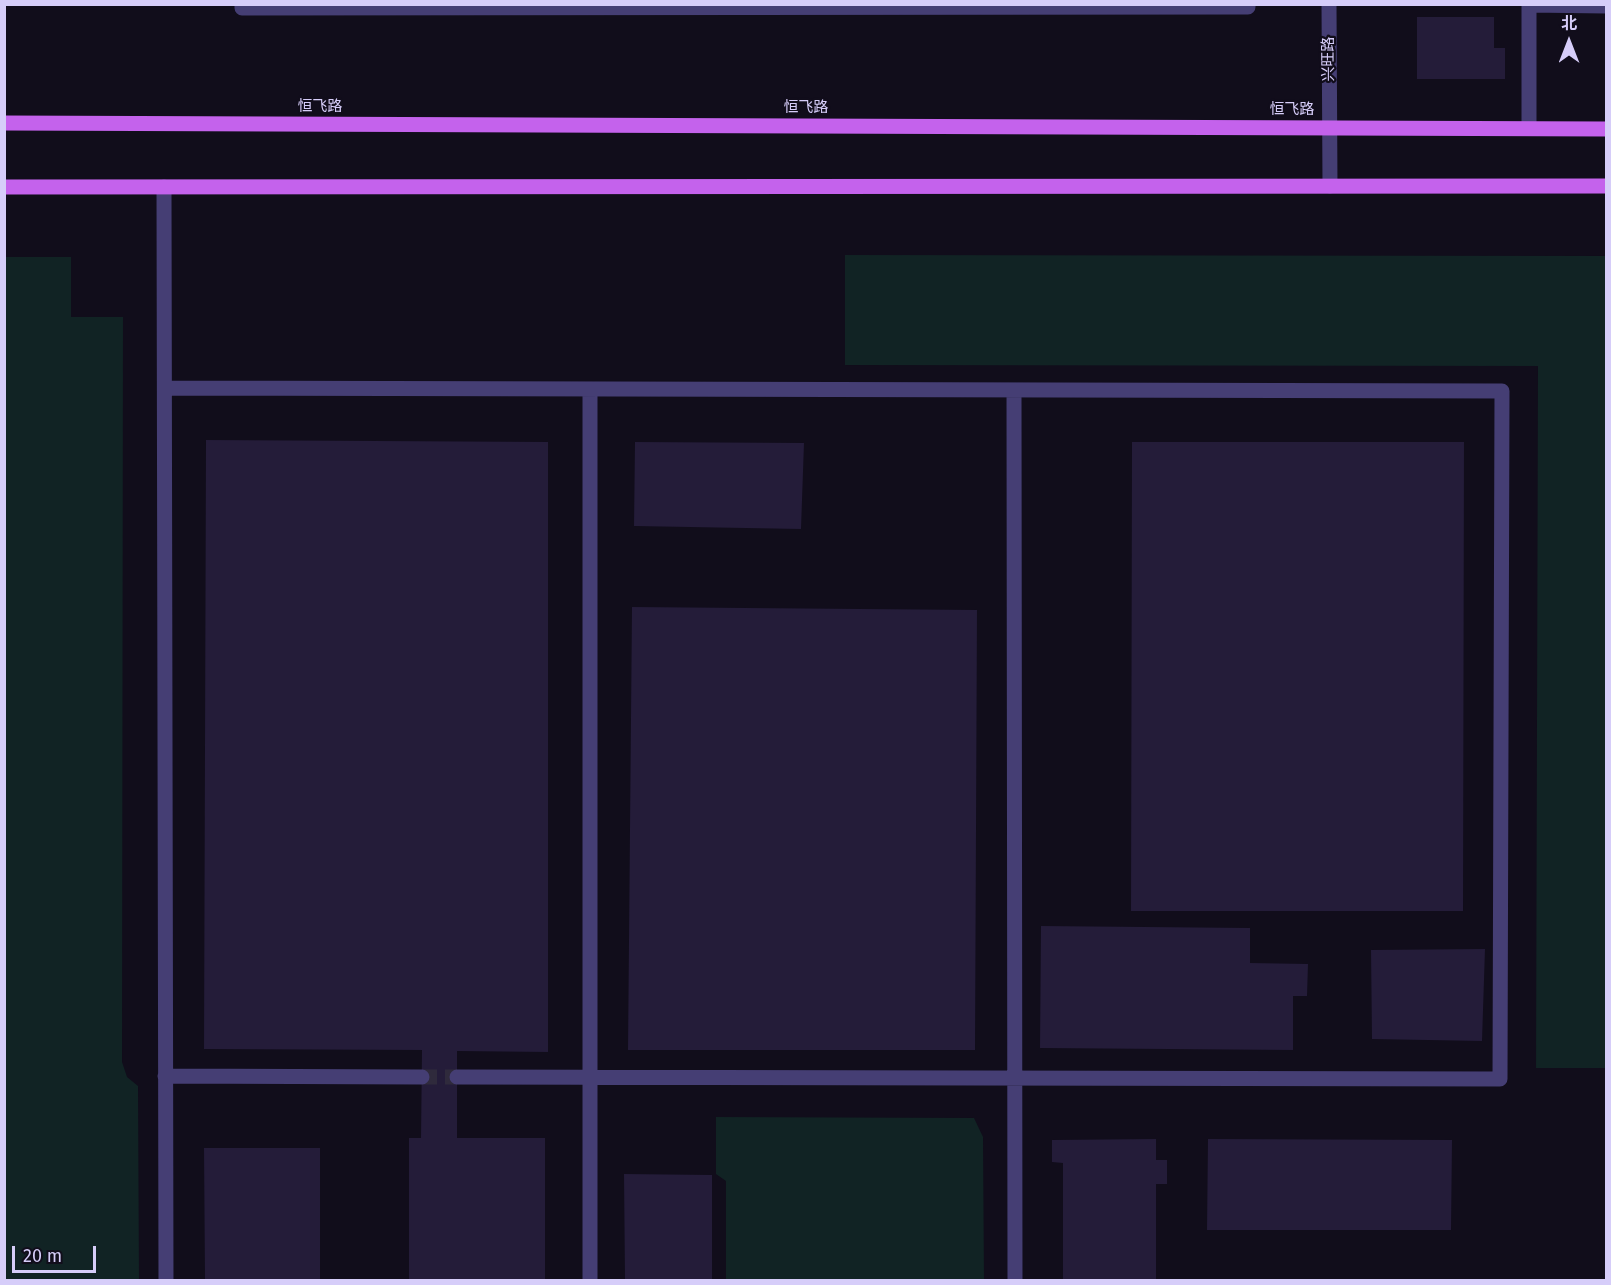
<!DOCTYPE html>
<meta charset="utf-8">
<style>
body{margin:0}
#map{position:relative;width:1611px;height:1285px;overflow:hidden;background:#110d1b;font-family:"Fira Sans","Noto Sans SC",sans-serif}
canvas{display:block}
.frame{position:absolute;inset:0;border:6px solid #d6cdf9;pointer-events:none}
.north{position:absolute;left:1539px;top:12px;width:60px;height:60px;-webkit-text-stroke:4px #110d1b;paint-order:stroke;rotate:0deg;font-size:16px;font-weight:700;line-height:24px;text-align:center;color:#d6cdf9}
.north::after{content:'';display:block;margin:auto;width:21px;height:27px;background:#d6cdf9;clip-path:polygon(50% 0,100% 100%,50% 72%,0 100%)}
.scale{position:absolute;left:12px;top:1246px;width:84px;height:27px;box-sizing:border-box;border:3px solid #d6cdf9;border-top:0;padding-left:8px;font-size:18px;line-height:21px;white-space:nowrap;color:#d6cdf9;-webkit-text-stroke:4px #110d1b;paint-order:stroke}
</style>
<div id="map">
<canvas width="1611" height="1285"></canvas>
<div class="frame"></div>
<div class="north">北</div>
<div class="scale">20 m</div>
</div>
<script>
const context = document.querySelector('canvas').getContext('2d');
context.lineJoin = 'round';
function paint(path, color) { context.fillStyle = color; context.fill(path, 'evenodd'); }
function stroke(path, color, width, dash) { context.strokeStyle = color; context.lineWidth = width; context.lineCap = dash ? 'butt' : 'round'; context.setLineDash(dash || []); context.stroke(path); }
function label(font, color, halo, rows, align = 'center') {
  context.font = font + ' "Fira Sans","Noto Sans SC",sans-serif'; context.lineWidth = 4.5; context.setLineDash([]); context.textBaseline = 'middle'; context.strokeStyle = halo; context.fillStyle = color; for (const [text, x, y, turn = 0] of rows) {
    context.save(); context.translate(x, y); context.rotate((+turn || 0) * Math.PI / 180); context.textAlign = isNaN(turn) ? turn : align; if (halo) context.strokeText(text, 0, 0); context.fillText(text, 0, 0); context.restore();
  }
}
paint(new Path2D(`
 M845,255L1606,256V1068H1536L1538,366L845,365Z
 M5,257H71V317H123L122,1062L127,1077L138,1086L139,1280H5Z
 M716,1117L974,1118L983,1137L984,1280H726V1181L716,1174Z`), '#112324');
paint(new Path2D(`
 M1417,17H1494V48H1505V79H1417Z
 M206,440L548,442V1052L457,1051V1138H545V1280H409V1138H421L422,1050L204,1049Z
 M635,442L804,443L801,529L634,526Z
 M1132,442H1464L1463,911H1131Z
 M632,607L977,610L975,1050H628Z
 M1041,926L1250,928V963L1308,964L1307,996H1293V1050L1040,1048Z
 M1485,949L1482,1041L1372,1039L1371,950Z
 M1156,1139V1160H1167V1184H1156V1280H1063V1163L1052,1162V1140Z
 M1208,1139L1452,1140L1451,1230H1207Z
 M204,1148H320V1280H205Z
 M624,1174L712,1175V1280H625Z`), '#241c39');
stroke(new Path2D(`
 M422,1077H457`), '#2f2a3c', 15, [15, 8]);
stroke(new Path2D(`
 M242,4V8L1248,7V4
 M1329,4L1330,186
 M1529,128V5L1606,6
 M164,187L166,1280
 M165,388L1502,391L1500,1079L457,1077
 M590,389V1280
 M1014,390L1015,1280
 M165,1076L422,1077`), '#453e74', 15);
stroke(new Path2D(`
 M4,123L1606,129
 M4,187L1606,186`), '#c462ec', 15);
label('15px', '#d6cdf9', '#110d1b', [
 ["兴旺路",1329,59,-90],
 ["恒飞路",320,107],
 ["恒飞路",806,108],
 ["恒飞路",1292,110]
]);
</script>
